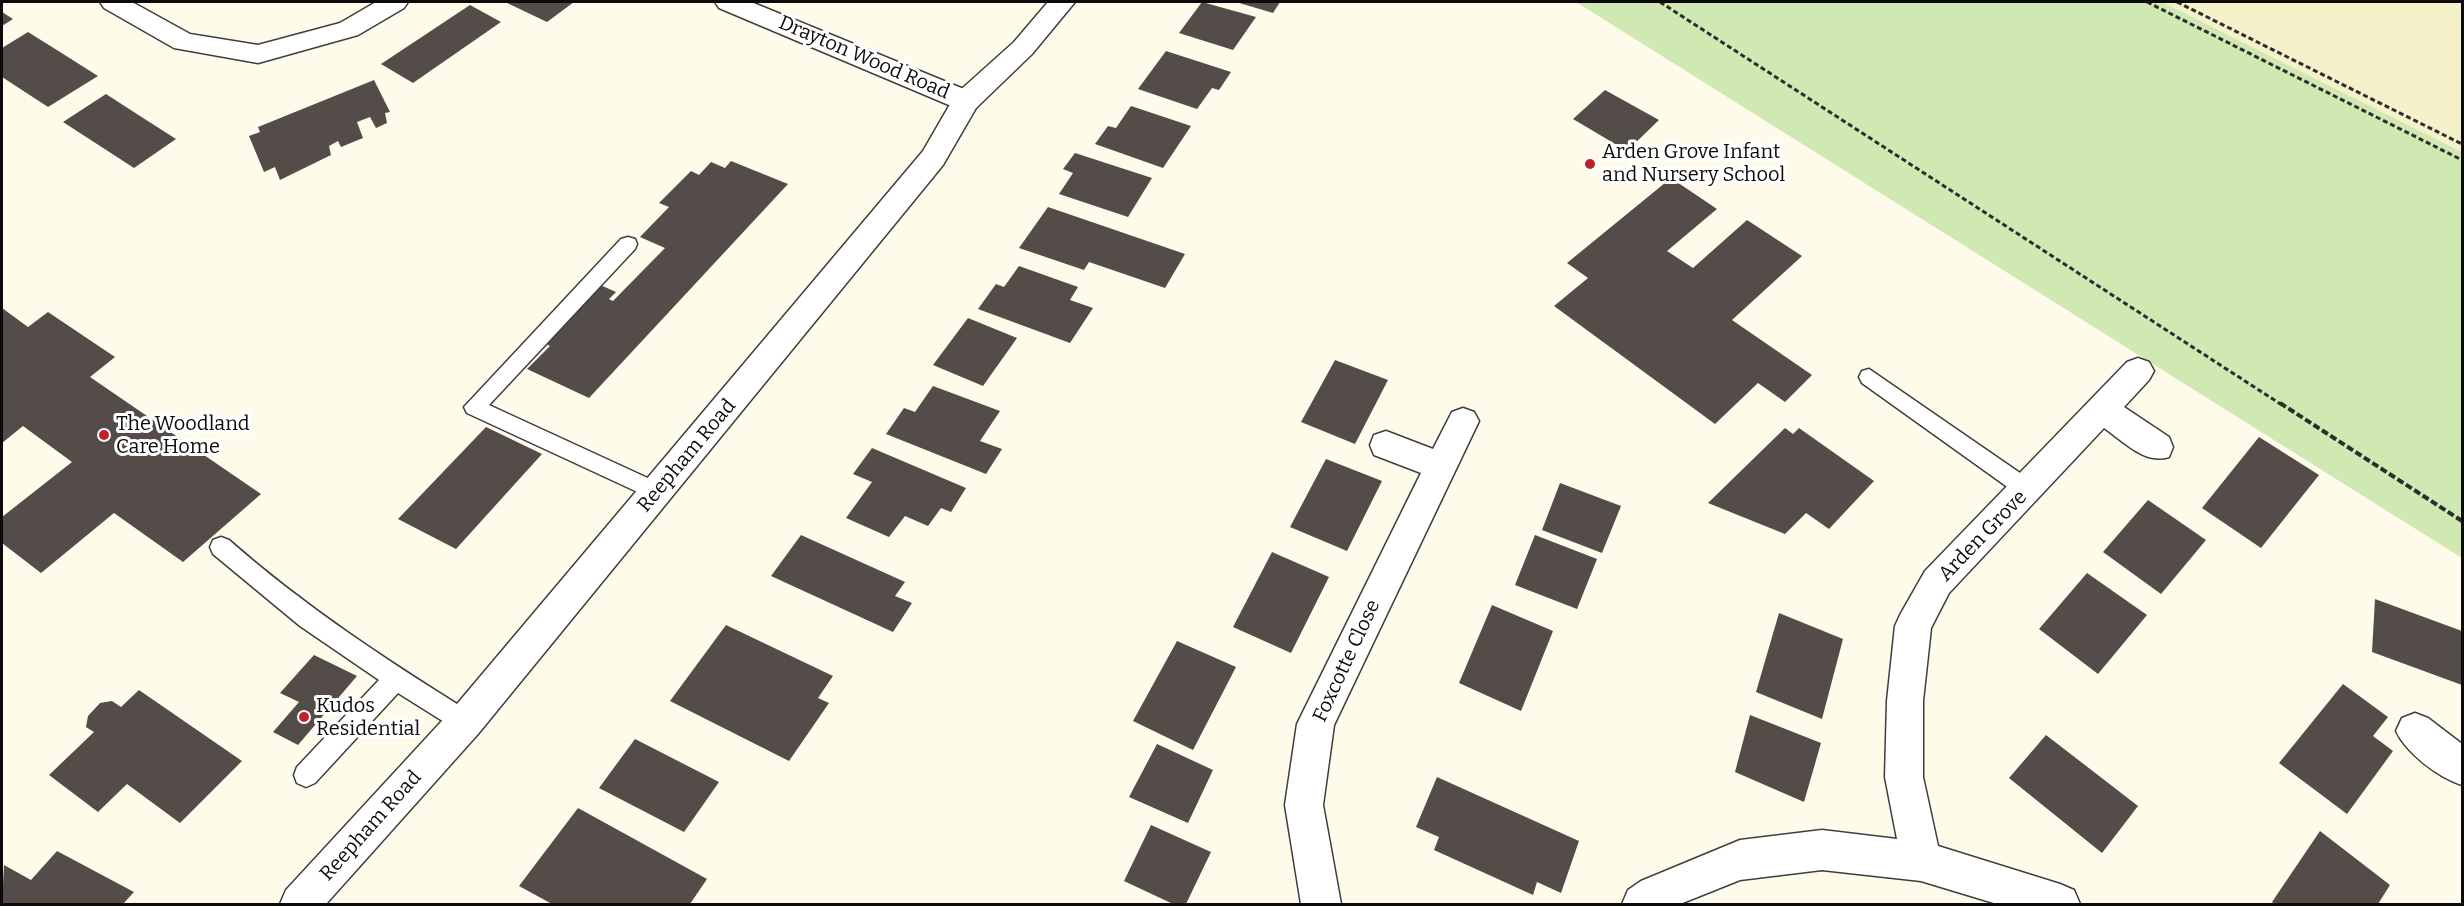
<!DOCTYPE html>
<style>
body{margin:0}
#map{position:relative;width:2464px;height:906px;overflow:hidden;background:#fffbea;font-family:Bitter,serif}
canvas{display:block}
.frame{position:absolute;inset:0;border:3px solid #0b0b0b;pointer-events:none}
</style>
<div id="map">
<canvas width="2464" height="906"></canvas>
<div class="frame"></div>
</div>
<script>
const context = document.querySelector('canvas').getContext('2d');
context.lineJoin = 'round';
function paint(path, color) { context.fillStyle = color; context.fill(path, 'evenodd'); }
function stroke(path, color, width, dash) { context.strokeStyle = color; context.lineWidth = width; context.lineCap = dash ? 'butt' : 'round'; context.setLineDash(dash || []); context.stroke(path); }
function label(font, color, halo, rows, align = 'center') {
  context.font = font + ' Bitter,serif'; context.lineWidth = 6; context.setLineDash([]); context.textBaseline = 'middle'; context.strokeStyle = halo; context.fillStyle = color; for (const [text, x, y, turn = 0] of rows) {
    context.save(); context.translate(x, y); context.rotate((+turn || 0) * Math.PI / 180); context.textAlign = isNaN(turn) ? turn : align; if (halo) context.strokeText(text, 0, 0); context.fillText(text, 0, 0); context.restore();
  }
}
paint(new Path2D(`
 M2162,2H2462V152Z`), '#f5f1ca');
paint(new Path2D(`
 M1576,2H2162L2462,152V558Z`), '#d0e9b3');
paint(new Path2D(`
 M505,2H574L547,22Z
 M1202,2L1256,17L1233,50L1179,33Z
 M1236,2H1280L1273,13Z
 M470,5L501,22L413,83L381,64Z
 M2,12L13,19L2,26Z
 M28,32L60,52L98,76L48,107L2,77V48Z
 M1166,51L1231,72L1219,90L1212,88L1197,109L1138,89Z
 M374,80L390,112L385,113L387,123L376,128L370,117L357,122L363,138L341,147L338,141L329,146L331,155L280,180L275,167L264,172L249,136L260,132L258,127Z
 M1605,90L1659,120L1627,151L1573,119Z
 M106,94L140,116L176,139L134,168L63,122Z
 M1131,106L1191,126L1163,168L1095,144L1108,126L1116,128Z
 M1075,153L1152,178L1128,217L1059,194L1073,173L1063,169Z
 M731,161L788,184L589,398L527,369L550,346L541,341L598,284L616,292L609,299L613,301L665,248L640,237L669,207L659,203L691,171L699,175L711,162L725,168Z
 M1671,178L1717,209L1667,251L1693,268L1747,220L1802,256L1732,320L1812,375L1785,402L1758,383L1715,424L1554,306L1588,278L1567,263Z
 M1048,207L1185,254L1165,288L1089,262L1084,270L1019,248Z
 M1019,266L1078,287L1070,300L1093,308L1070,343L978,309L996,284L1004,287Z
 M2,308L28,327L48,312L115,357L90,377L261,494L183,562L114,513L41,573L2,543V517L72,462L23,426L2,443Z
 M968,318L1017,338L983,386L933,365Z
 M1335,360L1388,380L1355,444L1301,422Z
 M933,386L1000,411L980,441L1002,449L986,474L886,434L904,408L915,412Z
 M486,427L542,454L456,549L398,519Z
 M1785,428L1793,434L1799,428L1874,481L1829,529L1806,513L1785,534L1708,503Z
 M2259,437L2319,475L2261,548L2202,508Z
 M872,448L966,488L951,512L941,508L928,526L905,516L889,537L846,518L872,482L853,474Z
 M1326,459L1382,481L1347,551L1290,527Z
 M1560,483L1621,506L1602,553L1542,530Z
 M2148,500L2206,540L2161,594L2103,552Z
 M801,535L905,582L895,596L912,603L893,632L771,576Z
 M1535,535L1597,559L1577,609L1515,585Z
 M1272,552L1329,577L1291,653L1233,627Z
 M2087,573L2147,615L2098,674L2039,629Z
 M2375,599L2462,631V685L2372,652Z
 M1492,605L1553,631L1521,711L1459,683Z
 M1779,613L1843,639L1822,719L1756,692Z
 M726,625L833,676L818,698L829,703L789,761L670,701Z
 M1177,641L1236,667L1193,750L1133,721Z
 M314,655L357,676L298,745L273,732L299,702L280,693Z
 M2343,684L2388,717L2373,736L2393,751L2347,814L2279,763Z
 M139,690L242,761L180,823L127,784L98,812L49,775L94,732L86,727L88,716L100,703L112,701L121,707Z
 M1750,715L1821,743L1804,802L1735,772Z
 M2046,735L2138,806L2102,853L2009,778Z
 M635,739L719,782L684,832L599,788Z
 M1157,744L1213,770L1188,823L1129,797Z
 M1437,777L1579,841L1561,893L1537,882L1533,895L1434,850L1439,837L1416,827Z
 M578,808L707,879L690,904H552L519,886Z
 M1151,825L1211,852L1186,904H1173L1124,881Z
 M2320,831L2390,885L2378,904H2275L2272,902Z
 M57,851L134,892L123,904H2L4,865L31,880Z`), '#544c48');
const service = new Path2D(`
 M628,237L635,239L637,244L635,249L489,405L665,486L668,492L665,498L657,501L467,413L464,407L621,239Z
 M1869,369L2036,484L2039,490L2036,496L2028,499L2020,496L1862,383L1859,377L1862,371Z
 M221,537L229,540C305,607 388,661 473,714L477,722L473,730L465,733L457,730L398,693L315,783L306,787L297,783L294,775L297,767L379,680L300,626L213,554L210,547L213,540Z`);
const minor = new Path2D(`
 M100,2H132L190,34L258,45L340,23L376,2H408L404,8L358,35L258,63L174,48L104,8Z
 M715,2H751L976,94L980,101L976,108L966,111L956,108L719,8Z
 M2138,358L2149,362L2154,371L2149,380L2124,407L2169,437L2173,447L2169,457C2145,465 2123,441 2104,428L1949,593L1931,628L1923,701V777L1938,846L2060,884L2074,890L2080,904H1997L1921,881L1822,870L1740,880L1680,904H1622L1628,890L1641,881L1740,840L1822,830L1897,839L1885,777L1887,701L1895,626L1900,615L1925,571L2127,362Z
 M1463,408L1474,412L1479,421L1334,725L1323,805L1341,904H1301L1285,805L1297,724L1421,473L1374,455L1370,445L1374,435L1386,431L1433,449L1452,412Z
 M2415,713L2428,718L2462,744V785C2439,778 2406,753 2396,731L2402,718Z`);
const tertiary = new Path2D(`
 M1048,2H1075L1032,54L976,108L943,165L478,734L326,904H280L286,890L452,710L923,151L956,94L1014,42Z`);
stroke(service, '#3e3e3e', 3);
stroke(minor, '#3e3e3e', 3);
stroke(tertiary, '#3e3e3e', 3);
stroke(new Path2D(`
 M1660,2L2282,405
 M2147,2L2462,160
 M2177,2L2462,144`), '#2d2d2d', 3, [5, 3]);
stroke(new Path2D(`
 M2280,403L2462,521`), '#2d2d2d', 4, [7, 3]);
paint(service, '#fff');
paint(minor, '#fff');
paint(tertiary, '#fff');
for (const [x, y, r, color] of [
 [1590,164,6,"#bd212a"],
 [104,435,6,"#bd212a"],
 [304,717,6,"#bd212a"]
]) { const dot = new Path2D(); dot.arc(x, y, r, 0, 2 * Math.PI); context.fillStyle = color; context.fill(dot); stroke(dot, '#fff', 2); }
label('20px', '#0b0b0b', '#fff', [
 ["Drayton Wood Road",864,58,23],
 ["Reepham Road",687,456,-50],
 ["Arden Grove",1983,536,-46],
 ["Foxcotte Close",1347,661,-65],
 ["Reepham Road",371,826,-48]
]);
label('20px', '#0b0b0b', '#fff', [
 ["Arden Grove Infant",1602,152],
 ["and Nursery School",1602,175],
 ["The Woodland",116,424],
 ["Care Home",116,447],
 ["Kudos",316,706],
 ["Residential",316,729]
], 'left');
</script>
